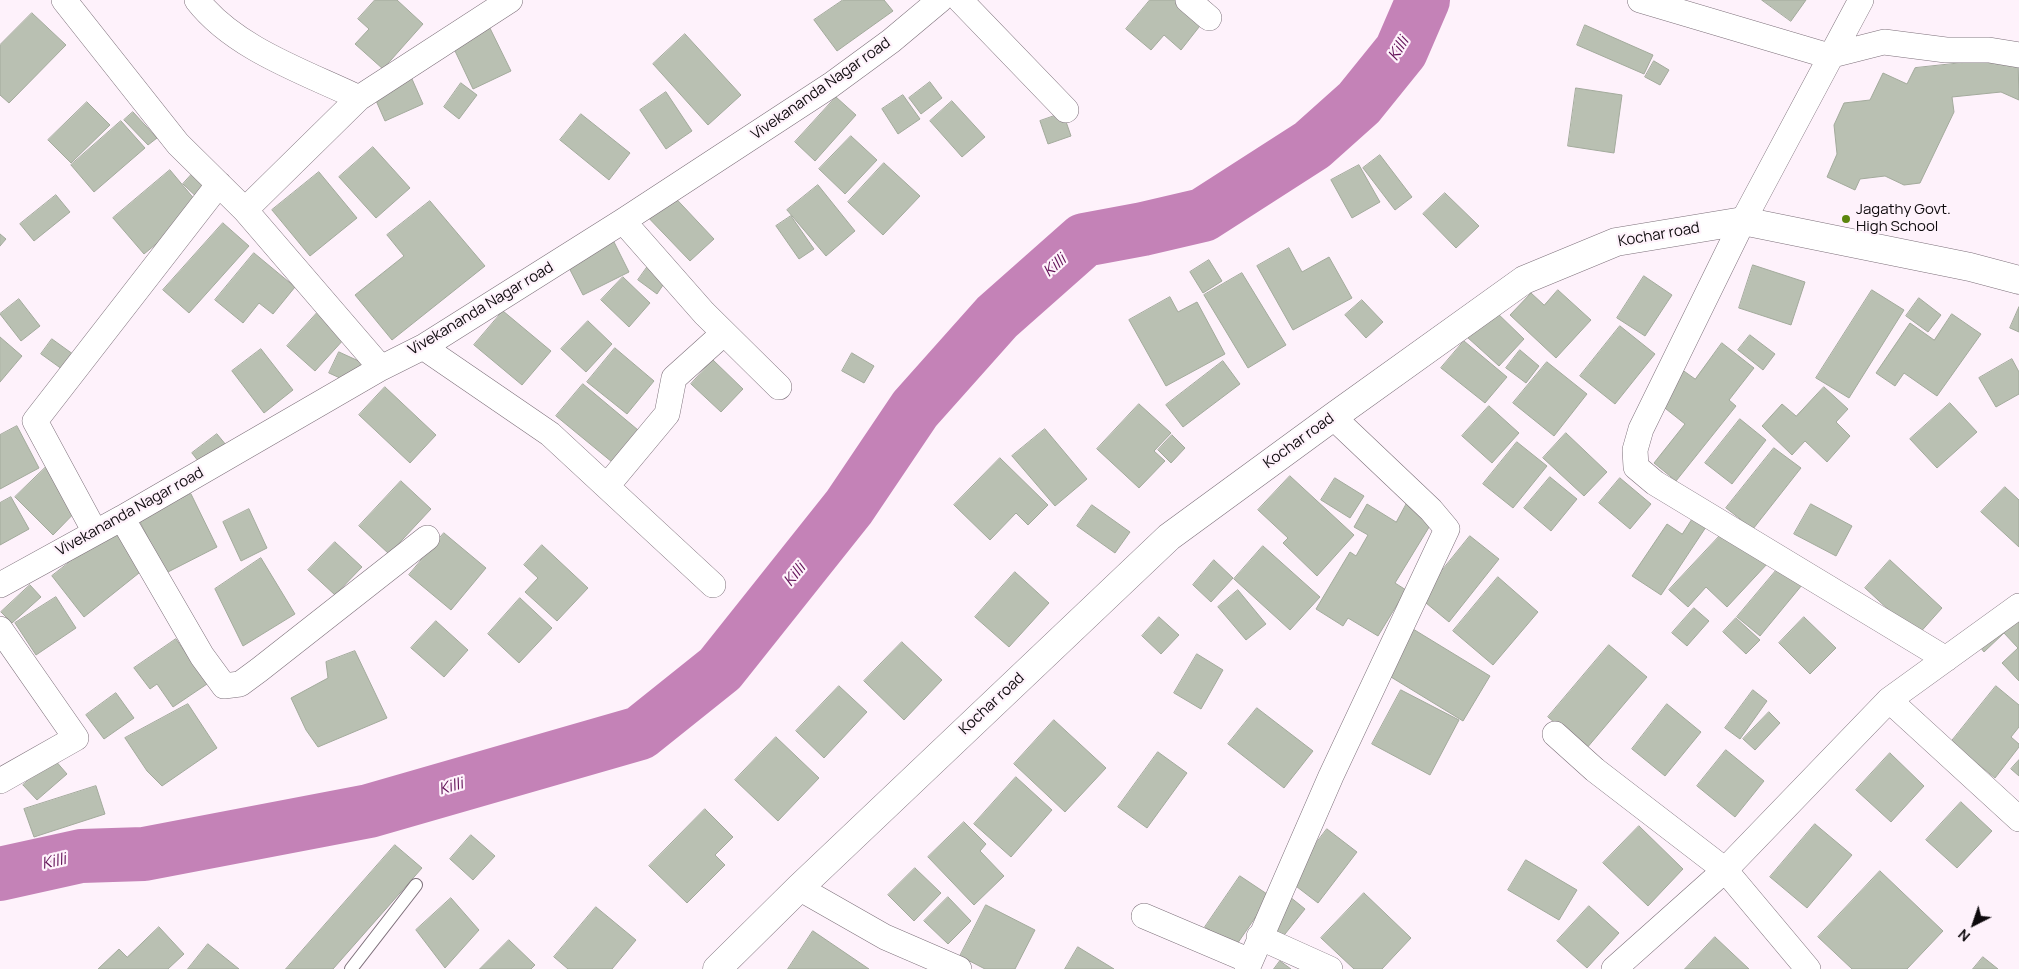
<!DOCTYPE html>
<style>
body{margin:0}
#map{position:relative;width:2019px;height:969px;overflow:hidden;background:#fef2fb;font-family:Manrope,sans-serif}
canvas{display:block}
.north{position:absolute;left:1949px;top:899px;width:50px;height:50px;-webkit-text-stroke:4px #fef2fb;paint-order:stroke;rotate:221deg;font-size:14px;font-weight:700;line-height:20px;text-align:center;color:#0e0a0d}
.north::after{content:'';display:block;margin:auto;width:18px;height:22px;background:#0e0a0d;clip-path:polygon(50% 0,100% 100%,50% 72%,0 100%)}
</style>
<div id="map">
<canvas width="2019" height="969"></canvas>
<div class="north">N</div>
</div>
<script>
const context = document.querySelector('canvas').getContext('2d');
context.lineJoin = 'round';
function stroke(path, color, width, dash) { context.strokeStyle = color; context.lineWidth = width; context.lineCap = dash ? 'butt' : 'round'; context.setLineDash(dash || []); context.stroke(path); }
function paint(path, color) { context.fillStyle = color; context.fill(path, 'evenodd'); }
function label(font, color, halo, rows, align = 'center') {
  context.font = font + ' Manrope,sans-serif'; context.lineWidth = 4.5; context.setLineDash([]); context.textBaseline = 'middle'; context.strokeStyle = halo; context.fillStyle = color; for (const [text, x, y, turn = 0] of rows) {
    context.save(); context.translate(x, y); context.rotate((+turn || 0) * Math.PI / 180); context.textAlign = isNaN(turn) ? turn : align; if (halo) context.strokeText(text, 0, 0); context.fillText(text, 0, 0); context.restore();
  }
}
stroke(new Path2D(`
 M0,874L81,856L144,854L369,811L640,733L720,669L849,507L915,409L997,317L1084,240L1143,229L1203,215L1312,145L1359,103L1401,51L1423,0`), '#c482b7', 54);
const building = new Path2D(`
 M375,0H397L423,24L383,69L355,44L369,29L358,19Z
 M843,0H884L893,11L837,51L814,20Z
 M1150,0H1176L1203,22L1181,50L1164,35L1151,50L1126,29Z
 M1762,0H1806L1791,21Z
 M32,13L66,45L9,103L0,95V45Z
 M484,16L511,71L473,89L447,34Z
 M1585,25L1653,55L1644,74L1577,45Z
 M685,34L741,95L708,125L653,64Z
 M2018,57L2019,100L2001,92L1952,97L1954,112L1920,183L1904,185L1885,176L1860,179L1855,190L1827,177L1837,154L1834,125L1844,103L1870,100L1883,73L1907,84L1915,68Z
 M1654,61L1669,70L1660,85L1645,77Z
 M412,79L423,104L385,121L374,96Z
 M930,82L942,98L921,114L909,98Z
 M461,83L477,95L459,119L444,107Z
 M1576,88L1622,95L1614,153L1568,146Z
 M666,92L692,131L666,149L640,110Z
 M903,95L920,119L898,134L882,109Z
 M836,97L856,115L815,161L795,142Z
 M952,101L985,137L962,157L930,121Z
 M87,102L110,125L71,163L48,140Z
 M133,112L157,138L148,145L124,120Z
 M1063,113L1071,136L1048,144L1040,121Z
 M581,114L630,153L609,180L560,140Z
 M121,121L145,148L94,192L71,165Z
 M851,136L877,160L845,194L819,169Z
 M373,147L410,188L376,218L339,177Z
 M1380,155L1412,197L1395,210L1363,168Z
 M884,163L920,196L883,235L848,202Z
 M1359,165L1380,202L1352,218L1331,180Z
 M170,170L201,207L144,254L113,218Z
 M319,172L357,218L310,256L272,210Z
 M192,174L213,194L204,204L183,184Z
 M818,185L855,231L826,256L787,210Z
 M666,188L714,239L690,261L641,210Z
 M1445,193L1479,226L1456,248L1423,214Z
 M56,195L70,212L34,241L20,224Z
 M430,201L485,266L392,340L355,295L404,256L387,235Z
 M791,216L814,249L799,259L776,226Z
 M223,223L249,246L189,313L163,290Z
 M0,234L6,239L0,246Z
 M613,240L629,272L583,295L567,264Z
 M1289,248L1302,272L1329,257L1352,298L1293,330L1257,266Z
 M254,253L295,287L273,314L259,303L243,323L215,300Z
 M1209,260L1222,281L1203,293L1190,272Z
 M1753,265L1805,282L1791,325L1739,308Z
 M648,266L667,279L657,294L638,280Z
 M1242,273L1286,345L1248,368L1204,295Z
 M1644,276L1672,295L1645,336L1617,318Z
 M623,277L650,303L629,327L601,300Z
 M1558,290L1591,320L1556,358L1510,315L1531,293L1544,305Z
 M1872,290L1904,310L1849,398L1816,378Z
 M1170,297L1178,312L1197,302L1225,354L1166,386L1129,320Z
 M1919,298L1941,315L1928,332L1906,316Z
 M19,299L40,326L21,341L0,314Z
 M1362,300L1383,322L1366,338L1345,315Z
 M2019,307V332L2010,328Z
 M1493,309L1524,339L1499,366L1467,337Z
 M503,311L551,351L522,385L474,345Z
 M317,313L345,338L315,371L287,346Z
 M1952,314L1981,334L1937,396L1904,373L1895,386L1876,373L1910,323L1934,340Z
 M588,321L612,344L586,372L561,349Z
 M1620,326L1655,354L1615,404L1580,376Z
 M1750,335L1775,354L1763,370L1738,350Z
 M0,337L22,356L0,382Z
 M52,339L77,357L66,372L41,354Z
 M1464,341L1507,377L1485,403L1441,368Z
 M1722,343L1754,368L1729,400L1736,406L1676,481L1654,463L1685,424L1656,401L1681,369L1695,379Z
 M615,348L654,381L627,414L587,382Z
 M261,349L293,390L264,413L232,371Z
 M1520,350L1539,366L1526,383L1506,368Z
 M339,352L363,363L353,384L329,373Z
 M852,353L874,366L864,383L842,371Z
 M2012,359L2019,372V394L1996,407L1979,378Z
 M713,360L743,389L721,412L691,384Z
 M1223,361L1240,384L1183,427L1166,405Z
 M1547,362L1587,394L1554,436L1513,403Z
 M583,384L638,430L612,462L556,416Z
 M385,387L436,435L410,463L359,415Z
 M1824,387L1848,409L1836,422L1850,436L1827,462L1805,441L1792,455L1762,426L1782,404L1796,416Z
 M1950,403L1977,432L1937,468L1910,439Z
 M1139,404L1171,433L1154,451L1165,461L1139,488L1097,449Z
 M1489,406L1519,433L1492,463L1462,436Z
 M1740,419L1766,440L1732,484L1705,463Z
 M17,426L39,468L0,489V435Z
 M1045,429L1087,479L1055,506L1012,456Z
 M1566,433L1607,472L1584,496L1543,458Z
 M217,434L231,451L205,470L192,453Z
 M1172,435L1185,448L1171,463L1158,450Z
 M1517,442L1547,466L1513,508L1483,484Z
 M1774,448L1801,468L1753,529L1726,508Z
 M1000,458L1048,505L1028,525L1016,513L990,540L954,505Z
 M48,465L85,502L53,535L15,497Z
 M1290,476L1354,535L1317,576L1283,543L1288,538L1258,510Z
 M1550,477L1577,499L1551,531L1524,508Z
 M1335,478L1364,496L1350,518L1321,500Z
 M1620,478L1651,504L1630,529L1599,503Z
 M401,481L431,509L389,554L359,526Z
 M2005,487L2019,500V547L1981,512Z
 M191,494L217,547L166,573L139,520Z
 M11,497L29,529L0,545V503Z
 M1407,503L1434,519L1395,583L1406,590L1378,636L1348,618L1343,626L1316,609L1350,552L1356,556L1368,535L1354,527L1367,504L1396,522Z
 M1811,504L1852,526L1836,556L1794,534Z
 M1092,505L1130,532L1115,553L1077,526Z
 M249,509L267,548L241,561L223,522Z
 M1695,515L1708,524L1661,595L1632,576L1667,524L1682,534Z
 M1729,526L1768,563L1727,607L1706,587L1688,607L1669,590Z
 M112,529L144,569L84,617L52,576Z
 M444,533L486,568L451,610L409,575Z
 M1470,536L1499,559L1449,622L1420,598Z
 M335,542L362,567L335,595L308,570Z
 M542,545L588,588L557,621L525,592L538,578L524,565Z
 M1263,546L1320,597L1290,630L1234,579Z
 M261,558L295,614L243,646L215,589Z
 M1214,560L1233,578L1211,602L1193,585Z
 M1785,560L1807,579L1760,636L1737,617Z
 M1890,560L1942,608L1917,636L1865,588Z
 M1015,572L1049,603L1009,647L975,617Z
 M1498,577L1538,612L1493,665L1453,631Z
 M30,585L41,597L12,623L1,612Z
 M1238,590L1266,624L1246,640L1218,607Z
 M56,597L76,628L36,655L15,623Z
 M520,598L552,628L519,663L488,634Z
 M1694,608L1709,621L1687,646L1672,633Z
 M1159,617L1179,635L1161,654L1142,636Z
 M1804,617L1836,648L1810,674L1779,643Z
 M2019,617V681L2002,663L2018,648L2004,633L1984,652L1980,647Z
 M1736,618L1760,640L1746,654L1723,632Z
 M436,621L468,650L444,677L411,648Z
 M1413,629L1490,676L1463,721L1386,674Z
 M176,639L207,684L173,707L157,684L150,689L134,668Z
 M902,642L942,680L904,720L864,681Z
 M1609,645L1647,677L1586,749L1548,717Z
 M355,651L387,718L318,747L306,730L291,698L328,678L326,662Z
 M1197,654L1223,670L1201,709L1174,693Z
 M839,686L867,712L824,758L796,731Z
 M1996,686L2019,705V727L2011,737L2019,744V747L1995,778L1951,742Z
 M1401,690L1459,720L1430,775L1372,744Z
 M1753,690L1767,701L1740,739L1725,728Z
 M116,693L134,718L104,739L86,715Z
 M188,704L217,748L162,786L147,771L125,738Z
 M1667,704L1701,732L1665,776L1632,749Z
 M1257,708L1313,751L1284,788L1228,744Z
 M1769,712L1780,723L1755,750L1743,739Z
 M1054,720L1106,768L1065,812L1014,764Z
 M776,737L819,778L778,821L735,780Z
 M1726,750L1764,781L1735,817L1697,786Z
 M1158,752L1187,773L1147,828L1118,807Z
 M1890,753L1924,786L1891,822L1856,790Z
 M54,759L67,774L37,800L23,785Z
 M2019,760V776L2011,769Z
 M1016,777L1052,810L1011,857L974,824Z
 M96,786L105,814L34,837L24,809Z
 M1961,802L1992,831L1957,868L1926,840Z
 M705,809L733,837L715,855L725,865L687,903L649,866Z
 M964,822L986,844L980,851L1004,876L974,905L928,857Z
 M1815,824L1852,855L1807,908L1770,877Z
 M1639,826L1683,869L1648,906L1603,863Z
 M1327,829L1357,852L1318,903L1288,880Z
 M471,835L495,856L473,880L450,859Z
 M395,845L422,868L333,969H286Z
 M1526,860L1577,890L1559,920L1508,890Z
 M915,868L941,893L914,921L888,895Z
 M1880,871L1943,931L1907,969H1852L1818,937Z
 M1240,876L1270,896L1235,947L1205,927Z
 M1279,888L1305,909L1281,939L1255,919Z
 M1364,893L1411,938L1382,969H1354L1321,938Z
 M948,897L971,921L948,944L924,921Z
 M451,898L479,930L445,968L416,930Z
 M986,905L1035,930L1015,969H985L960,956Z
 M1589,906L1619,933L1587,968L1557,941Z
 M596,907L636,940L612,969H568L554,957Z
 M159,927L184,954L168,969H98L119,949L127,957Z
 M813,931L869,969H788Z
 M1715,937L1749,969H1685Z
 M509,940L535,965L531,969H480Z
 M208,944L239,969H188Z
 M1078,947L1114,969H1065Z
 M1983,957L1998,969H1973Z
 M1280,961L1291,969H1274Z`);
paint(building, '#b9c0b2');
stroke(building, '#a3aa9c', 1);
const lane = new Path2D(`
 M351,969L416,885`);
const street = new Path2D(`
 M64,0L178,144L245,210L381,368
 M197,0C235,49 305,72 359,98
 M960,0L1066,110
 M1188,0L1209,18
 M1640,0L1829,56L1884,42L1946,50H1989L2019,55
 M1861,0L1743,221L1641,429L1635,450L1636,467L1655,483L1946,659
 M245,210L359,98L510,0
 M623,221L704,313L779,387
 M423,347L550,434L713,585
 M607,486L667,414L674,378L724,333
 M122,518L202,656L224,686L240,684L259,670L427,538
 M95,532L35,421L219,184
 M0,585L122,518L381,368L423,347L623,221L831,85L891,41L940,0
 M0,629L76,738L0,781
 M1889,700L2019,819
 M1555,734L1595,770L1725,870L1614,969
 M799,888L885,937L959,969
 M1144,916L1250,961
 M1259,937L1330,969
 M1247,969L1331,776L1447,529L1431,510L1333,417
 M1808,969L1725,870L1889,700L2019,606`);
const secondary = new Path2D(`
 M717,969L799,888L1169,537L1333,417L1524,280L1616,242L1743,221L1970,267L2019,280`);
stroke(lane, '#7d707a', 14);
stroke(street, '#7d707a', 26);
stroke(secondary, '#7d707a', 29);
stroke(lane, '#fff', 12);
stroke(street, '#fff', 25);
stroke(secondary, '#fff', 28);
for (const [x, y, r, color] of [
 [1846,219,5,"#5b850d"]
]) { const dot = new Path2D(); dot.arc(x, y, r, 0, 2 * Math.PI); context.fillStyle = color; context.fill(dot); stroke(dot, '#fef2fb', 2); }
label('15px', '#0e0a0d', '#fef2fb', [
 ["Vivekananda Nagar road",821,89,-35],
 ["Kochar road",1659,235,-10],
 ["Vivekananda Nagar road",481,309,-31],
 ["Kochar road",1299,441,-36],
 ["Vivekananda Nagar road",130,512,-29],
 ["Kochar road",992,704,-43]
]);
label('15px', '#0e0a0d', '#fef2fb', [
 ["Jagathy Govt.",1856,210],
 ["High School",1856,227]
], 'left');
label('italic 16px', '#621157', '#fef2fb', [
 ["Killi",1399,49,-59],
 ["Killi",1055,266,-41],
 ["Killi",795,575,-51],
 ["Killi",451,787,-16],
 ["Killi",54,862,-13]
]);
</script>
